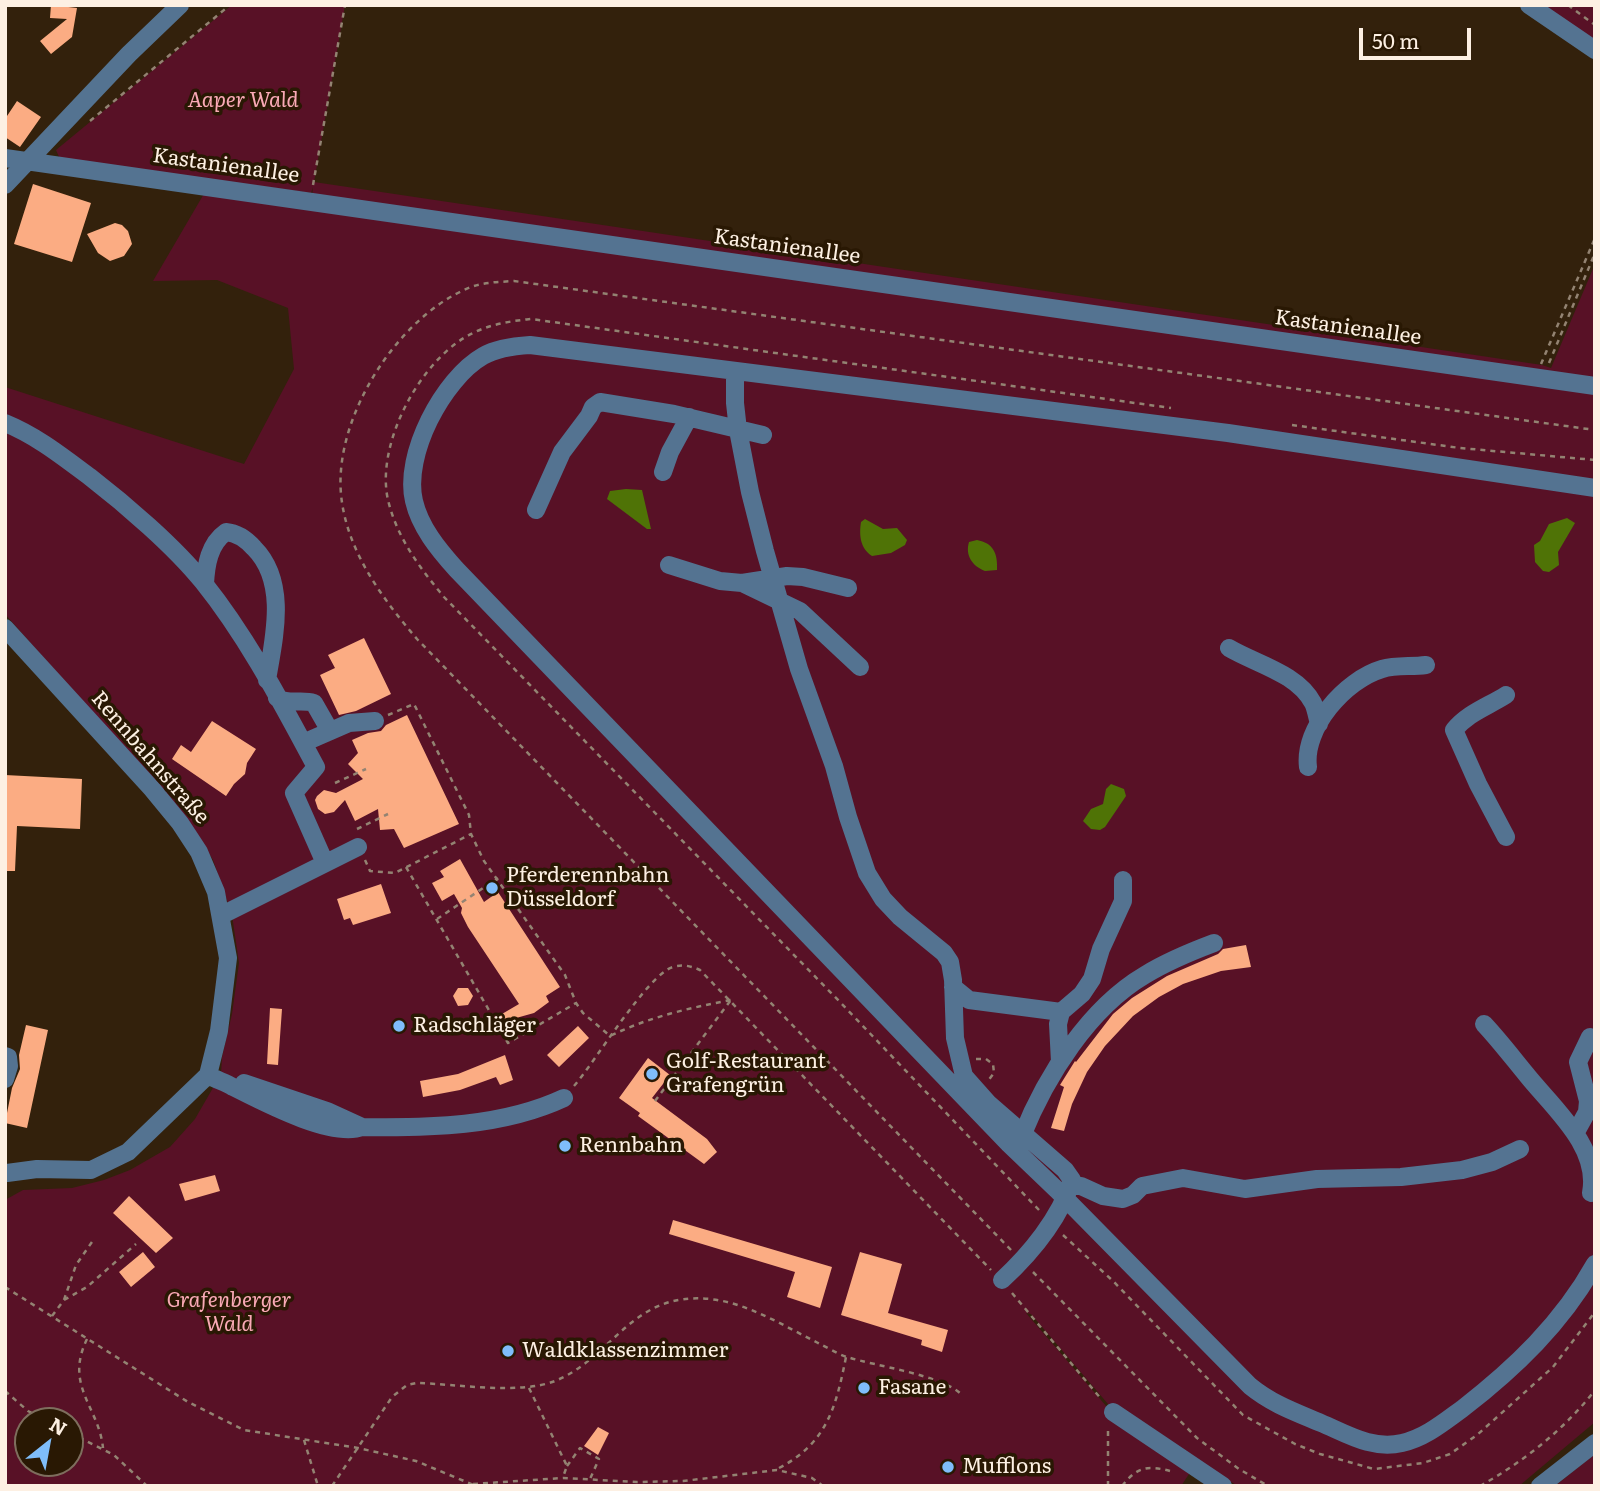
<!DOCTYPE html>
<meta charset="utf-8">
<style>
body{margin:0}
#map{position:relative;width:1600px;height:1491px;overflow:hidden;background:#33210c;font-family:Literata,serif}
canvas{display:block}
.frame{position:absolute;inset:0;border:7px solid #fdf0e3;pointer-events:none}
.north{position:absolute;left:14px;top:1407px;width:70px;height:70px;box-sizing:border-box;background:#291803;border:2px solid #7e6e5d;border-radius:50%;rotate:31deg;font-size:19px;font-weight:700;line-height:28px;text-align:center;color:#fdf0e3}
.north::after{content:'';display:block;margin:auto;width:24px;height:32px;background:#7fbdfa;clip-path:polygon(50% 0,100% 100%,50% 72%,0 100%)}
.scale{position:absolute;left:1359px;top:28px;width:112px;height:32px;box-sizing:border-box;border:4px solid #fdf0e3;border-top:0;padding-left:9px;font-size:21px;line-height:24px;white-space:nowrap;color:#fdf0e3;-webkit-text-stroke:5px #291803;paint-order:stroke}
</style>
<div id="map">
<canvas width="1600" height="1491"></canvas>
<div class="frame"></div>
<div class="north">N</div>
<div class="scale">50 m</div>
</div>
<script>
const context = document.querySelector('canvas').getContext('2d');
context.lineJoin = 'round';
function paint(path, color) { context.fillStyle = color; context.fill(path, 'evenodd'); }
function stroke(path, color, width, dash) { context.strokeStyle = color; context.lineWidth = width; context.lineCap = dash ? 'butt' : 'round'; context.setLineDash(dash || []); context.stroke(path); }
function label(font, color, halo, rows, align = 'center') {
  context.font = font + ' Literata,serif'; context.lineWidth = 7; context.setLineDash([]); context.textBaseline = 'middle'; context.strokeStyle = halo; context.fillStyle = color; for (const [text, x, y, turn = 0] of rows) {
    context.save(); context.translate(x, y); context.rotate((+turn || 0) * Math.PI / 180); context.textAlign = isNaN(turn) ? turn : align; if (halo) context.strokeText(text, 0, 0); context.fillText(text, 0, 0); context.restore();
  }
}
paint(new Path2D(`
 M232,5H345L314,182L1542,365L1551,368L1595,264V1422L1519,1486H1238L1114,1411L1031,1314L1026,1313L1113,1414L1191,1471L1181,1486H5V1200L23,1190L72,1188L104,1180L130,1170L170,1147L195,1119L221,1074L222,1057L232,1014L239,963L232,915L213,860L193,827L5,614V387L244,464L294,369L288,308L217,280L153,281L205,192L311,208L313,187L311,193L60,159L56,150ZM28,1421H70V1463H28Z
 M1535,5H1595V46Z
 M1595,1454V1486H1555Z`), '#581126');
paint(new Path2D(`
 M626,489L642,490L651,529H647L607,499L610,491Z
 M1567,518L1575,523L1558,552L1559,565L1549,572L1543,571L1535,562L1534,545L1540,541L1549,524Z
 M865,519L883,529L897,528L907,540L905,545L891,553L872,556C860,548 859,535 861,522Z
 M977,540C993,543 998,553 997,570L985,571C972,566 965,555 969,542Z
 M1111,784L1124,789L1126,796L1105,827L1100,830L1091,829L1083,821L1091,809L1103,804L1106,789Z`), '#4f7306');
paint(new Path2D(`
 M51,5L77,8L72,37L51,54L40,41L67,19L50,18Z
 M17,101L41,117L20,147L5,137V119Z
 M33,184L91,203L72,262L14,244Z
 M115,223L122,225L128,231L132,244L124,256L110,261L98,253L87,234Z
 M364,638L391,694L356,711L339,715L320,675L335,668L328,655Z
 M407,715L459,824L404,848L394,829L380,830L378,809L355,821L345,800L334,812L325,814L318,809L315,800L317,796L324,790L336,793L363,779L348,764L358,753L352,740L368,733L381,731L386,725Z
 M212,721L256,749L247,763L245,774L234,784L226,796L172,759L181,745L191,752Z
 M5,775L82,779L80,829L17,826L15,871H5Z
 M460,859L484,902L498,892L560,987L546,996L549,1002L534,1013L491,1025L490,1021L519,1004L468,927L461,913L462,908L454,894L442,901L432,883L444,877L440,871Z
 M381,884L391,913L353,925L350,918L344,920L337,899Z
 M1246,945L1251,967L1221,971L1183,984L1159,997L1133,1016L1105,1046L1087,1072L1072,1104L1064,1131L1051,1128L1064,1087L1060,1085L1075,1061L1076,1062L1113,1014L1132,998L1167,976L1218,954L1223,949Z
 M458,988H468L473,996L468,1005L458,1006L453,996Z
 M270,1008L282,1009L278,1065L267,1064Z
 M26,1025L48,1030L27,1128L5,1123L12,1088L20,1069L19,1055Z
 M578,1026L589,1038L559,1067L547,1055Z
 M505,1055L513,1080L500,1085L496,1077L460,1090L423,1097L420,1081L458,1074Z
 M648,1058L670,1075L652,1098L707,1139L717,1152L704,1164L638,1116L640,1113L619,1098Z
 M215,1175L220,1191L185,1201L179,1184Z
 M129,1196L173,1238L156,1253L113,1213Z
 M673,1220L832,1267L820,1308L787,1297L795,1272L669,1234Z
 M143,1252L155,1267L131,1287L119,1272Z
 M860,1252L902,1264L888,1313L948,1330L942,1352L921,1345L922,1340L841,1315Z
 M598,1427L609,1433L598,1455L584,1446Z`), '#fbac83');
stroke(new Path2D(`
 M1568,5L1595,25
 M90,121L230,5
 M313,185L345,5
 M1549,363L1595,253
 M1541,364L1595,238
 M1292,425L1460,448L1595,460
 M388,715L414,704L469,815L471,834L484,861L565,975L576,1003L583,1013L610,1036C649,1017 689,1008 731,1000
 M335,783L366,769
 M357,829L388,814
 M365,860L370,871L395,873L471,834
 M406,867L508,1043L576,1003
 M437,919L498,878
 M976,1059H986L993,1064L994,1073L988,1081
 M574,1086C595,1062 648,974 673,967C683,964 691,966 700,970L991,1270
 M655,1101L731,1000
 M1039,1210L839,1001L444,597C420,568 397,538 388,500C375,443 422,357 473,333C491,324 511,321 531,319L1171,408
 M1063,1235L1113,1281L1243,1415L1295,1444L1320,1454L1374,1469L1423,1463L1450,1454L1477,1435L1553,1367L1595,1312
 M1011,1250L417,639C382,598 346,550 341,494C334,416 399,315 471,287C485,282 499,282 514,281L1595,430
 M1033,1272L1197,1438L1239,1469L1268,1486
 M5,1287L188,1402L244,1430L358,1448L416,1461L476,1486
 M1012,1293L1102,1400
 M64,1300L76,1265L94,1239
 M52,1316L64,1300L87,1287L136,1244
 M87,1339C64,1386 99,1407 103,1448
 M529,1388L567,1466L563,1477
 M5,1391L28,1411L47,1421
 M70,1433L114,1455L147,1486
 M304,1440L318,1486
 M567,1466L580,1448L599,1459L590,1479
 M779,1468C827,1443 836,1407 846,1357
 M473,1484L563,1478L637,1482L683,1481L777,1470L812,1478L823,1486
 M332,1486L392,1397L407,1385L417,1383C457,1384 519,1395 555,1381C614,1357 631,1291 710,1299C748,1303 784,1326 818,1343C827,1347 837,1354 847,1357C875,1366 943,1375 962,1395
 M1108,1486V1430
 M1122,1486C1137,1467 1147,1465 1170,1471
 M1480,1486C1523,1462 1565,1429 1595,1390`), '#938372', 2.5, [5, 5]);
stroke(new Path2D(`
 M1529,5L1595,50
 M5,158L1595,386
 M5,185L129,54L180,5
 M735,372V403L738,430L750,492L765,551L799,669L834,766L848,817L867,873L883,899L900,917L944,953L950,962L953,980L955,1038L964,1076L988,1103L1065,1170L1072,1180C1060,1218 1030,1254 1002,1280
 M5,423C37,436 63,457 90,477C125,504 175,547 203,582C248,638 282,704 316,767L294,793L325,863
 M663,472L670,452L689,417
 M1595,488L1228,433L530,345C514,346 497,348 483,356C443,379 403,455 414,501C420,527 438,549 456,569L1009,1144L1057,1190L1250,1386C1272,1404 1295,1412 1321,1423C1347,1434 1372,1450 1402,1443C1425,1438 1444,1422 1462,1409C1515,1368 1562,1323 1595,1264
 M536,510L562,452L589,416L593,407L600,402L674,414L763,435
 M669,565L720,581L742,583
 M205,584C206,565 209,544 226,532C238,533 246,539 254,548C288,582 274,638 267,680
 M848,588L803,577L787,576L742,583L800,611L860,667
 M5,628L152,789L180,823L199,852L216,892L228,958L219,1031L208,1075
 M1229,648C1256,664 1297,673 1313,703C1316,709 1317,717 1319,724
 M1506,695C1487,707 1468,713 1454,730L1478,784L1506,837
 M277,698C289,705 301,699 314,703L330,731
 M303,743L349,723L375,721
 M1308,767C1303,728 1345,680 1382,669C1396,665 1411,667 1426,665
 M222,915L358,847
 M953,987L969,1000L1061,1012
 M1484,1024C1499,1040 1512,1057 1526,1074C1552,1107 1600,1146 1591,1193
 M5,1056L8,1057L9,1066L5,1079
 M1060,1062L1058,1024L1061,1012L1082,994L1092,979L1101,949L1123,901V880
 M208,1075C216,1080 225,1082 233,1087C261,1101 332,1139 362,1127C429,1128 502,1127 564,1098
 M244,1083L327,1111L362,1127
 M1576,1132L1587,1112L1588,1101L1578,1062L1590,1037
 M1022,1136C1046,1076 1089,1008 1145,975C1166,962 1190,952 1214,943
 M7,1173L37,1169L91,1170L128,1152L208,1075
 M1070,1186H1081L1103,1196L1123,1199L1133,1195L1142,1186L1183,1178L1245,1189L1317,1179L1401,1177L1462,1170L1492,1162L1520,1149
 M1113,1412L1223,1486
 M1540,1486L1595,1443`), '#547391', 18);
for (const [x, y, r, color] of [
 [492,888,7,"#7fbdfa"],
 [399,1026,7,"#7fbdfa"],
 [652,1074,7,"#7fbdfa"],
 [565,1146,7,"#7fbdfa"],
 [508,1351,7,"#7fbdfa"],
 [864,1388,7,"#7fbdfa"],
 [948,1467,7,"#7fbdfa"]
]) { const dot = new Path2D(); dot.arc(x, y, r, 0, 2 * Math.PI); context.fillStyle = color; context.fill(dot); stroke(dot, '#291803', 2.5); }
label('italic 21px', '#faa9b6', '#291803', [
 ["Aaper Wald",243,101],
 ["Grafenberger",229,1301],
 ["Wald",229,1325]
]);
label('21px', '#fdf0e3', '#291803', [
 ["Kastanienallee",226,166,8],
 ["Kastanienallee",787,247,8],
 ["Kastanienallee",1348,328,8],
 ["Rennbahnstraße",150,758,49]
]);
label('21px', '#fdf0e3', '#291803', [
 ["Pferderennbahn",506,876],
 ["Düsseldorf",506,900],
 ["Radschläger",413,1026],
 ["Golf-Restaurant",666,1062],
 ["Grafengrün",666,1086],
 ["Rennbahn",579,1146],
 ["Waldklassenzimmer",522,1351],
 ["Fasane",878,1388],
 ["Mufflons",962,1467]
], 'left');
</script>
